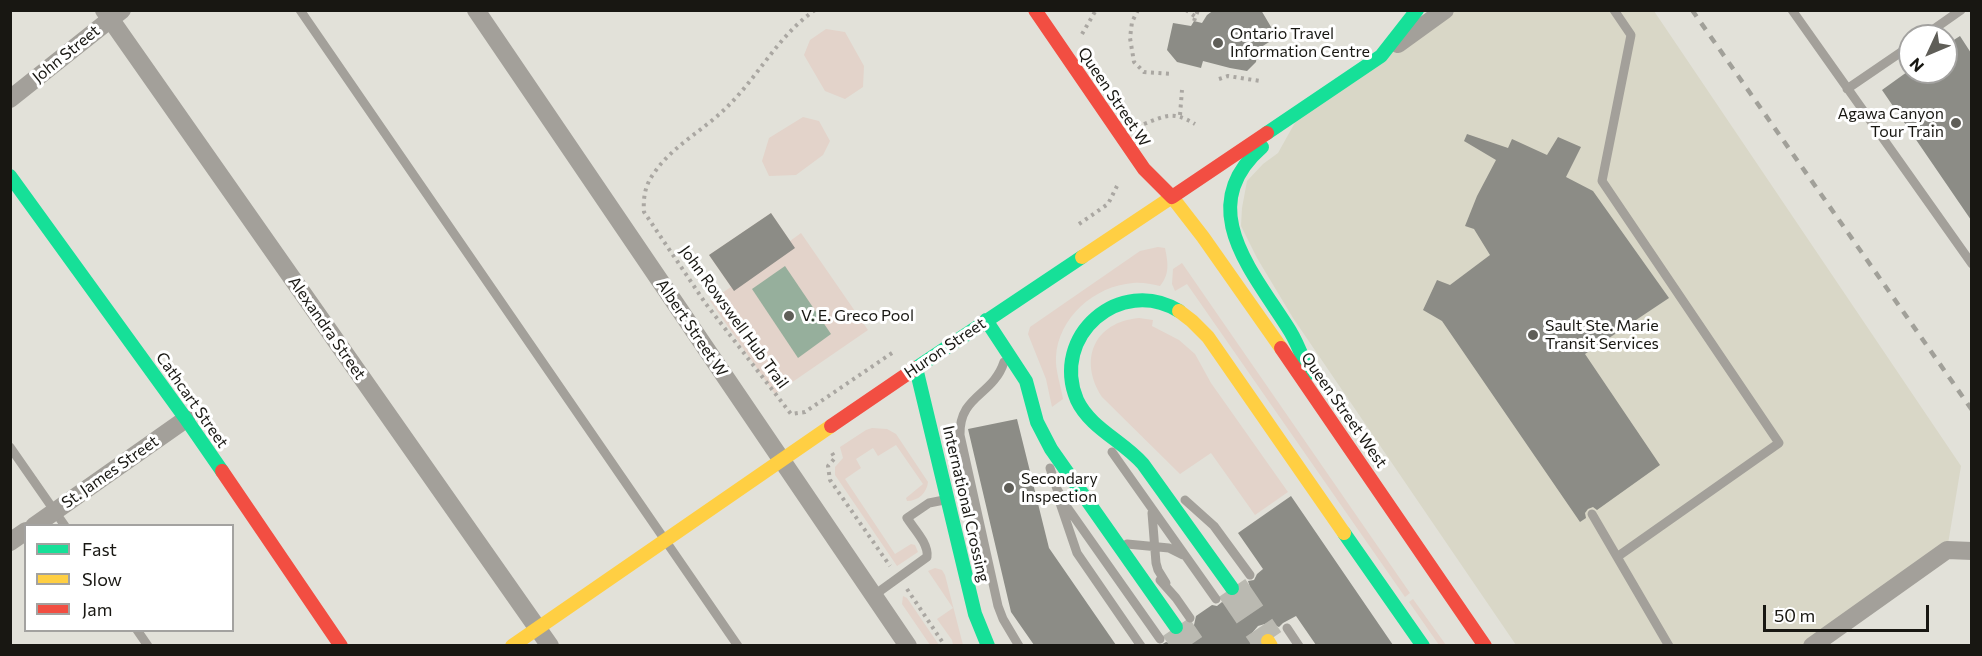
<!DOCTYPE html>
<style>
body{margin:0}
#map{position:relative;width:1982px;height:656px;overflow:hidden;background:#e2e1d9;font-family:Commissioner,sans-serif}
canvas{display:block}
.frame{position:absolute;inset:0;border:12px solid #181712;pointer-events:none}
.legend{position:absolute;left:24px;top:524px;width:210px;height:108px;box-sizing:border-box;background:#fff;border:2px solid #a3a2a0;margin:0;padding:8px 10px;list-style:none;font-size:18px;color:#181712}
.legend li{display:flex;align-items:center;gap:12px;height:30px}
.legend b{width:30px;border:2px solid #a3a2a0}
.north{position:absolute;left:1898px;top:24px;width:60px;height:60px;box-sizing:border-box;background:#fff;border:2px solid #a3a2a0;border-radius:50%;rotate:226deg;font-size:16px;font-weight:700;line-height:24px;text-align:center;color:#181712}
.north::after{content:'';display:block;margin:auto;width:21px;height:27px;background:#5f5e58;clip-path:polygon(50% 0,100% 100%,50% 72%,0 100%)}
.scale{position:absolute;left:1763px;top:605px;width:166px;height:27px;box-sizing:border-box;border:3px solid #181712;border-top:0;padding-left:8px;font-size:18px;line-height:21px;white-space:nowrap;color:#181712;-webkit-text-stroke:4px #fff;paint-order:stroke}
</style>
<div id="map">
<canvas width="1982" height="656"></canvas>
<div class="frame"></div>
<ul class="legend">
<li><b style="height:8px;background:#16e098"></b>Fast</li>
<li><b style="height:8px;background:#ffcf43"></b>Slow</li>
<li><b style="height:8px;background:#f24e42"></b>Jam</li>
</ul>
<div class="north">N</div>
<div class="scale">50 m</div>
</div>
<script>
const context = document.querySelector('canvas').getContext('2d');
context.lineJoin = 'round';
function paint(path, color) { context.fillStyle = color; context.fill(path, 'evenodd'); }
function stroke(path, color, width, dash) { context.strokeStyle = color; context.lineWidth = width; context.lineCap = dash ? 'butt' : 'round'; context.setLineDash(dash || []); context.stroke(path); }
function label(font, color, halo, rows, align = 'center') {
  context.font = font + ' Commissioner,sans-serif'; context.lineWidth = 6; context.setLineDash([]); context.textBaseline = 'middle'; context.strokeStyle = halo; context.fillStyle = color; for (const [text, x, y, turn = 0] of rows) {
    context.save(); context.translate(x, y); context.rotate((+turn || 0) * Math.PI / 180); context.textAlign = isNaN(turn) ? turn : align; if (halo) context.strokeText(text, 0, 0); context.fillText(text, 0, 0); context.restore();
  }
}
paint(new Path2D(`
 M1447,11H1654L1961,466L1947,550L1811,645H1516L1293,318L1257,258L1241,226L1242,208L1247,181L1263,164L1278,153L1302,110Z`), '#d9d7c7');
paint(new Path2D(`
 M826,29L845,32L864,66L863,87L845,99L825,91L804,55L810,40Z
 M803,117L819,121L830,141L823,155L796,175L769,176L762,161L769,138Z
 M771,213L790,241L801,233L868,330L775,394L710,301L731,287L709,255Z
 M1158,247L1165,248C1168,263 1170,274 1160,286C1151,284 1142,282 1133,283C1094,286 1058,318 1056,357C1055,370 1061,386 1063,399L1052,407L1046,379L1028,334L1030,327L1140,251Z
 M1182,263L1410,593L1405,597L1187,284L1175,291L1172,284L1173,269Z
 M1139,318L1153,320L1152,326L1179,340L1195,354L1211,383L1288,492L1255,515L1211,453L1180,474L1102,397C1078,360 1094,322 1139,318Z
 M872,428L887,429L896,434L928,482C927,493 918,501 907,501L906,498L923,484L896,445L878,456L873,448L856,459L861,468L845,479L895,554L911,544L915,545L918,552L897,566L835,475V467L843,458L840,447L866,430Z
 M935,568L942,570L945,575L963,645H953L952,640L937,619L953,608L928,571Z
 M903,596L907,598L939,645H930L902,604Z
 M1413,599L1446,645H1439L1409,602Z`), '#e3d3ca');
paint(new Path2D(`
 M785,266L831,334L798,358L752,289Z`), '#96af9c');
paint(new Path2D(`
 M1214,10H1261L1277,37L1258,49L1256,62L1247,71L1230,68L1203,61L1201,68L1177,62L1167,50L1173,23L1191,26L1194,21L1202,23L1207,15Z
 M1960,36L1971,53V220L1882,90L1907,72H1946V45Z
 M1467,134L1508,148L1512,139L1547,155L1558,137L1581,147L1566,177L1593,191L1669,298L1585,354L1660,465L1597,510L1593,507L1588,509L1585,513L1586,518L1580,522L1442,321L1423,310L1437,280L1450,285L1490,255L1474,229L1465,226L1477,196L1496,160L1464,141Z
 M771,213L795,248L734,291L709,255Z
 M1017,419L1049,548L1116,645H1034L1011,612L968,429Z
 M1291,496L1393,645H1316L1296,616L1283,623L1279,627L1268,623L1258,626L1252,633L1250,641L1251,645H1161L1166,642L1177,645L1187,641L1192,634L1196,616L1212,605L1217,606L1222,602L1233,606L1243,602L1249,595L1250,587L1248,581L1254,580L1257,574L1263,569L1238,533Z`), '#8c8c86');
stroke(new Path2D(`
 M1232,588L1268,641
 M1176,627L1189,646`), '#bab9b1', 32, [32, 16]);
stroke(new Path2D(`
 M815,10C779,35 759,75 729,105C706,129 673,145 654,173C645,185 643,198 644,212L706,304L791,414L805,412L895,351
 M1138,10L1132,22L1130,38L1134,62L1144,72L1172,74
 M1186,10L1196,17
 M1194,21L1198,10
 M1082,34L1096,10
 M1219,79L1228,76L1260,81
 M1180,115L1182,90
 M1144,124C1167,115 1173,111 1195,124
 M1079,224L1108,204L1117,186
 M832,453L835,458L828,466L830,480L890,566
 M907,589L945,646`), '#aaa7a2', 4, [3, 4.5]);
stroke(new Path2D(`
 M300,10L738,646
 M1614,10L1631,35L1602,181L1779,443L1617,557
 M1792,10L1972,264
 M1924,36L1961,10
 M1847,89L1910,46
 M1004,362C993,396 959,395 960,435L998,606L1003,619L1019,646
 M10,447L65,526
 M1112,452L1216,599
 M1050,468L1057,489L1067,507L1160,639
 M1059,500L1077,553L1141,646
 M1185,500L1214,526L1250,575
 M1152,513L1156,563L1158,570L1166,583
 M1592,514L1669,646
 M1127,544L1169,548L1183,555
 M1160,580L1176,598L1190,618
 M873,596L927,557C929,544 914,529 907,518L929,503L944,500
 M1287,628L1299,646
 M137,630L148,646`), '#a3a09a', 9);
stroke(new Path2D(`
 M104,10L550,646
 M476,10L908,646
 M1398,44L1445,10
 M10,99L122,10
 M34,526L186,419
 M10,542L26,531
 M1812,646L1947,550L1972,551`), '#a3a09a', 18);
stroke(new Path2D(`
 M1267,133L1381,56L1417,10
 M1262,147C1192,208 1254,273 1290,331C1298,344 1303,359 1309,373
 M10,176L186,419L222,471
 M1179,311C1120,275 1050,336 1077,400C1090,428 1123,441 1143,464L1232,588
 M986,320L1026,381L1037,422L1051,449L1176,627
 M1344,533L1423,646
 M988,646L975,614L916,368L1082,257`), '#16e098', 14);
stroke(new Path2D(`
 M1082,257L1172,197L1203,237L1281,348
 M1179,311L1192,321L1208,337L1344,533
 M1268,641L1271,646
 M512,646L831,426`), '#ffcf43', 14);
stroke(new Path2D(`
 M1035,10L1144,169L1172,197L1267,133
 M1281,348L1485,646
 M831,426L916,368
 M222,471L341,646`), '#f24e42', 14);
stroke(new Path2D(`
 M1692,10L1972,410`), '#a1a099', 4.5, [8, 8]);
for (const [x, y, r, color] of [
 [1218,43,6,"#5f5e58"],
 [1956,123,6,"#5f5e58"],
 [789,316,6,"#5f5e58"],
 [1533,335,6,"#5f5e58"],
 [1009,488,6,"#5f5e58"]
]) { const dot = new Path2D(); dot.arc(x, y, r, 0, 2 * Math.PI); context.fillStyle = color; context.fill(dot); stroke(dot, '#fff', 2); }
label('16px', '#181712', '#fff', [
 ["Ontario Travel",1230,34],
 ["Information Centre",1230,52],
 ["Agawa Canyon",1944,114,"right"],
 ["Tour Train",1944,132,"right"],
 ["V. E. Greco Pool",801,316],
 ["Sault Ste. Marie",1545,326],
 ["Transit Services",1545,344],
 ["Secondary",1021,479],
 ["Inspection",1021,497]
], 'left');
label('16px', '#181712', '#fff', [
 ["John Street",66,54,-39],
 ["Queen Street W",1114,97,56],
 ["John Rowswell Hub Trail",734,317,54],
 ["Alexandra Street",327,328,55],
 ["Albert Street W",692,328,56],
 ["Huron Street",945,348,-34],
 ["Cathcart Street",192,400,55],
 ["Queen Street West",1344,410,55],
 ["St. James Street",110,472,-35],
 ["International Crossing",966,504,77]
]);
</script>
